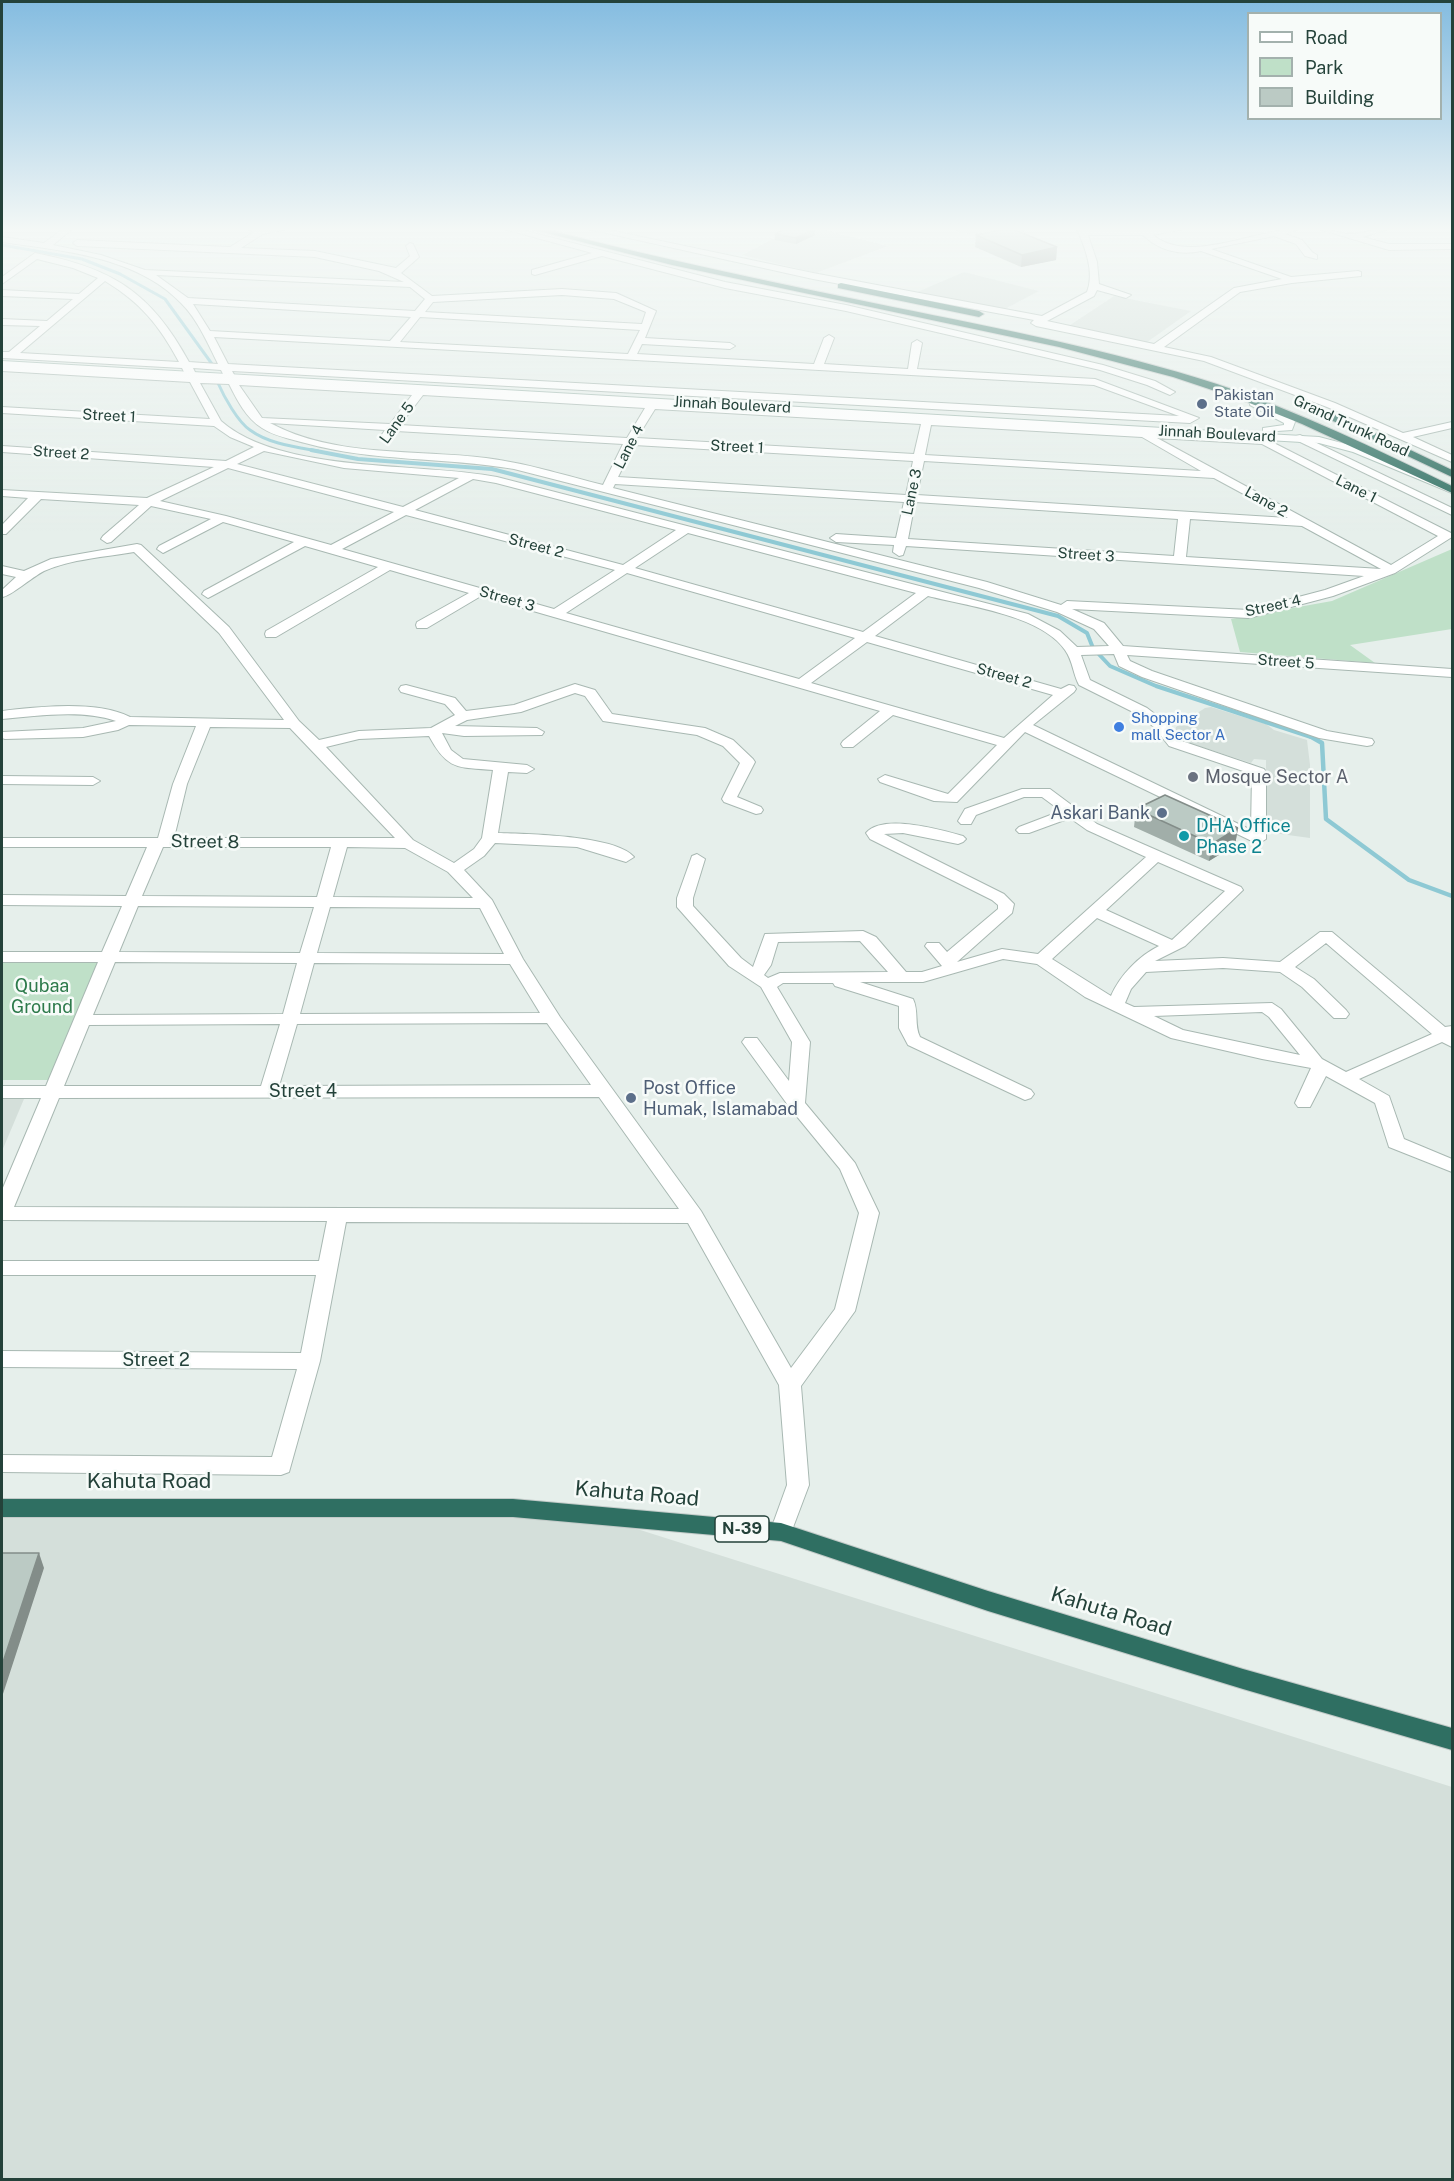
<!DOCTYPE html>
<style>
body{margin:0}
#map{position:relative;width:1454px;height:2181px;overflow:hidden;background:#e6efeb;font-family:"Public Sans",sans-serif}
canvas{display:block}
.frame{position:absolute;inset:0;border:3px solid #24423a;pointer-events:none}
.legend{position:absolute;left:1247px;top:12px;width:195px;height:108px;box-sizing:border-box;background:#f7fbf9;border:2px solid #a3b1ad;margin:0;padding:8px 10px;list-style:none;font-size:18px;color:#24423a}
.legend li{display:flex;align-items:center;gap:12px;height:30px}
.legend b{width:30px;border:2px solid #a3b1ad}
</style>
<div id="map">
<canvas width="1454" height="2181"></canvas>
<div class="frame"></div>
<ul class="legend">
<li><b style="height:8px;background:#fff"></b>Road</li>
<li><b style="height:16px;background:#bfe0c8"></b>Park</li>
<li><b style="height:16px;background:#bbcac4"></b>Building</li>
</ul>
</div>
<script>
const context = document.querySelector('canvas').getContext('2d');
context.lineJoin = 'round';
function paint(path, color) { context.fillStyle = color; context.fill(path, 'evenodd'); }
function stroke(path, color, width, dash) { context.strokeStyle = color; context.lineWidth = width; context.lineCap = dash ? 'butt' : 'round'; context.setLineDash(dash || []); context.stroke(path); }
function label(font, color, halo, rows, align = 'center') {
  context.font = font + ' "Public Sans",sans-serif'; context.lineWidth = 5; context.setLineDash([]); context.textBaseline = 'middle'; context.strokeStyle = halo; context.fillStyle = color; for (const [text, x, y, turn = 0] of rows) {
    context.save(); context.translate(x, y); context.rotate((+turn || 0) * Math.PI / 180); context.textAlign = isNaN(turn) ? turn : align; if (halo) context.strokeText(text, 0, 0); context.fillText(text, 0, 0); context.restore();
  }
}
paint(new Path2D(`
 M792,229H820L888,246L816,273L742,255Z
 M964,272L1039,291L1003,310L917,292Z
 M1114,296L1191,311L1143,345L1064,329Z
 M1211,707L1266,724L1274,730L1307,740L1310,765V838L1266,832V760L1254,759L1251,763L1180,740L1175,733L1176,727L1205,708Z
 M2,1099H24L2,1151Z
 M2,1512L596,1516L1452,1787V2179L2,2180Z`), '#d4dfda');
paint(new Path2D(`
 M1452,549V629L1350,645L1375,663L1240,652L1231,619L1332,601Z
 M103,956L55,1080H2V957Z`), '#bfe0c8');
stroke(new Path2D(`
 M2,245L82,259L120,274L165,299L212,364
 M218,383C224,397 238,422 250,430C269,444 296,447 318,451`), '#8ec9d4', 3);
stroke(new Path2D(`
 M311,450L358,459L492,469L1058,616L1087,633L1093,648L1110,666L1156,686L1311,737`), '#8ec9d4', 4);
stroke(new Path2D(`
 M1308,735L1322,743L1326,819L1409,880L1452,896`), '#8ec9d4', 4.5);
const street = new Path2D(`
 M63,229H72L53,245L101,255L145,270L404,282L379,271L315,257L77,246L73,243L77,240L230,247L254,232L248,229H286L263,234L241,248L315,251L396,268L410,256L406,246L410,243L413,244L419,257L401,273L432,296L562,289L616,293L656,311L645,338L730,343L735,346L730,349L642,344L637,354L814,364L824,338L829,335L834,338L824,364L908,369L912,343L917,340L922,343L917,369L1095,379L1199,418L1190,423L232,371L236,378L1264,438L1451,533L1452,537L1395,573L1333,596L1249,618L1072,609L1104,623L1123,646L1452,669V677L1127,655L1130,661L1152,671L1327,731L1372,739L1374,742L1372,745L1367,746L1319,738L1142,677L1119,666L1114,654L1081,655L1090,680L1147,708L1164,721L1179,740L1264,769L1266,772V839L1258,844L1025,732L957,802L934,801L880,782L878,779L885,775L948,794L997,745L893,715L853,747H843L841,744L843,741L880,711L481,596L427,628H417L416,625L417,622L469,593L390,570L276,637H266L265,634L266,631L378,567L305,546L208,598L202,594L204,591L294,542L223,522L163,553L157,549L159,546L211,519L151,506L111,542L107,543L101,539L103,536L139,505L41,499L6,534H2V525L28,498L2,496V490L147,498L214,467L2,452V446L226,461L254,447L230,437L214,426L2,413V407L210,419L190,382L2,371V365L186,376L182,368L2,358V352H9L40,326L2,325V319L47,321L73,299L2,296V290L79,294L98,278L73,268L37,259L2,284V277L35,253C112,268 151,292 189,362L218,364C207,342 198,320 181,303C136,256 62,251 2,242V237L44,243ZM156,275L410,287L425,299L415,311L188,298ZM105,281C141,303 159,325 179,362L20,353ZM562,295L614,299L646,312L642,324L425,312L433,302ZM193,304L411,317L390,341L210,331ZM420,317L640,330L628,354L400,342ZM214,337L1094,385L1179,416L228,364ZM193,368L221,370L225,378L197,376ZM200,383L229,384C237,400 246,418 262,428C274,436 290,439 305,443C373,462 444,457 514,469L979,588L1057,612L1094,629L1109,646L1077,647L1060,631L1028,614L497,477C421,462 281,474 221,421ZM239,385L412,395L390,424L262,418ZM423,395L645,408L627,438L400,425ZM655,409L921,424L914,454L637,438ZM270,423L385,430L381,436L386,439L390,438L396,431L623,444L603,485C564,475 526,463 486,458C416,449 335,458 270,423ZM931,425L1142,437L1201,471L925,455ZM1157,438L1262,444L1438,536L1391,565ZM634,445L913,461L906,495L618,477ZM264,451L344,468L459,478L403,507L237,464ZM924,461L1214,478L1288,518L917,495ZM228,468L394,512L331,545L226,516L160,501ZM473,479L496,483L676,530L623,565L415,510ZM615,484L904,502L896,538L836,534L830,538L836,542L894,545L893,552L899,556L903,555L906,546L1364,576L1325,590L1249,610L1067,601L1061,605L987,582L613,488ZM915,502L1178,519L1174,556L908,539ZM406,515L615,570L554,609L342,549ZM1190,519L1302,526L1381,569L1186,557ZM688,533L916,593L863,632L635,568ZM627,573L855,638L799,679L566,613ZM928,596C967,606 1041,615 1065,650C1073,661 1073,674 1079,685L1137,714L1154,727L1169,746L1252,774L1251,830L1033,725L1074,692L1076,689L1074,686L1069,685L1061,689L875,636ZM867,642L1053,695L1004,738L811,683Z
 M504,229H518L725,282L846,305L1103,365L1155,381L1175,392L1170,395L1147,385L1100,370L846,311L725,288L602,256L535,275L532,274V270L592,253Z
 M588,229H604L813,273L1042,316L1087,292C1095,272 1085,248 1077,229H1183L1153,235C1189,265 1255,229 1298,229L1285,234L1302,240L1312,252L1317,255V259L1305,256L1296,244L1274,236L1211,249L1291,277L1358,271L1361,272V276L1292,283L1240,292L1164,347L1211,357L1335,403L1403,433L1452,422V428L1413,437L1452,455V462L1327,407L1204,361L1036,326L1031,323L1034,320L813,279ZM1088,235H1143C1158,250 1180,256 1201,251L1282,279L1234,288L1154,344L1047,321L1094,296L1097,290L1126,298L1131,295L1099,284L1097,262Z
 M956,229H1021L1023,231L1019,234L960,232Z
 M1319,229C1330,229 1343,235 1353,234C1365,233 1376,229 1388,229L1363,237L1389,244H1452V249L1389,250Z
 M1300,435L1452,508V515L1296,440V436Z
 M137,544L141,545L229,627L299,721L319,740L359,731L431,728L455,715L445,704L401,692L399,689L401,686L406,685L455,698L466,711L514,705L575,684L595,690L612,714L705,728L733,740L753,759L755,762L737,797L761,807L763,810L761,813L756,814L724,802L722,799L740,763L723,746L697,735L603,721L585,696L575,693L521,712L467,720L455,726L537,728L544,732L542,735L464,736L442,733L451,750L463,759L527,765L534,769L527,773L508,772L498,833C526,834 616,835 634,857L626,862L577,847L495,843L484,856L464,870L492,900L523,959L560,1017L701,1211L791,1368L835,1309L859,1213L840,1169L790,1108L742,1042L745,1038H757L789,1081L792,1042L761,987L729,966L677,907V898L692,856L697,854L705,859L693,898V906L741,958L753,967L765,934L863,931L876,937L906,972H922L942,966L925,946L927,943H939L947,952L998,909V905L992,900L870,839L866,833C883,813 941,830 963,836L966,839L963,842L958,844L903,833L884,834L1004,894L1014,904L1012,913L957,962L1002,949L1038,954L1146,857L1087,830L1070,818L1029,833H1019L1016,830L1019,827L1061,811L1042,797H1024L976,815L971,824H961L958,821L965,809L1022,789H1050L1097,824L1241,887L1243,890L1185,946L1155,961L1223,958L1280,962L1320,932H1332L1445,1027L1452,1026V1047L1442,1042L1359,1079L1389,1096L1404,1139L1452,1159V1172L1389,1147L1375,1103L1326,1076L1310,1107H1298L1295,1103L1311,1068L1262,1059L1171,1038L1085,997L1037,964L1003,959L923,982H860L913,999C919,1011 914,1025 920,1037L1031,1090L1034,1094L1031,1098L1025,1100L908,1045L899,1028V1006L835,986L833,983H783L777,987L810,1042L805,1103L855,1163L879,1213L855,1311L801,1386L809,1485L789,1538L781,1541L773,1538L770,1532L787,1485L779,1385L688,1223L346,1222L320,1361L289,1472L281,1475L2,1472V1455L272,1457L297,1369L2,1367V1351L301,1353L316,1275H2V1261H319L327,1221L2,1220V1190L41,1098H2V1086H46L98,962H2V952H102L122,906L2,905V895L126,896L147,847H2V838H158L173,784L196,726L129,725L118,730L83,737L5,739L2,738V732L83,728L116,721C82,709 37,716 2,719V711C38,707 96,700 130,717L284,720L219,633L134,552C105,557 71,559 44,571C32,577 10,597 2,597V590L16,577L2,574V566L24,571L51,559ZM210,727L290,728L395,838H174L187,784ZM429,736C448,771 458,767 493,770L482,838L474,849L454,863L413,840L326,747L359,739ZM163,847H331L317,897L142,896ZM347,847L405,848L448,872L473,898L333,897ZM1158,862L1225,891L1172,940L1106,910ZM138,906L314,907L300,953L119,952ZM330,907L480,908L504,954L317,953ZM1097,918L1159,946C1139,956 1120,975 1111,996L1052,959ZM860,941L888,972L780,973L768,978L764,975L771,965L778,942ZM1326,943L1432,1034L1346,1072L1322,1059L1281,1009L1272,1003L1134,1007L1125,1003L1131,989L1146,972L1223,968L1280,972L1302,987L1334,1018H1346L1349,1014L1346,1010L1314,979L1295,967ZM115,962L297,963L283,1014L93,1015ZM314,963L510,964L540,1013L300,1014ZM1262,1012L1269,1017L1300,1055L1183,1030L1154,1016ZM547,1023L591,1085L279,1086L297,1024ZM280,1024L261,1086H64L89,1025ZM599,1097L679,1209L14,1207L59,1098Z
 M2,776L93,777L100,781L93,785L2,784Z`);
const secondary = new Path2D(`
 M2,361L1319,437L1361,448L1452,486V493L1353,452L1319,443L2,367Z
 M1254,400L1294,420L1295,422L1292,430L1263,432V428L1284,425V423L1250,405V401Z`);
const highway = new Path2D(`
 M531,229H545C660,259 777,283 893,307C1002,329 1111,350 1217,384C1298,411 1376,449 1452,486V493L1302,424L1242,400L1173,377L1059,347L672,265Z
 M841,283L979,311L984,314L979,317L838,288V284Z
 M1300,402L1346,419L1452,470V477L1338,423L1296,407V403Z
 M2,1499H513L781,1523L988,1591L1243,1669L1452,1728V1750L1243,1689L988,1611L781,1541L513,1517H2Z`);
stroke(street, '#a8b8b2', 2);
stroke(secondary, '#a4bbb3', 2);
stroke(highway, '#c2cac8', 2);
paint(street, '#fff');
paint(secondary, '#fff');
paint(highway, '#2f6f62');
paint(new Path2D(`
 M815,229V235L796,244L775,240V234Z
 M976,235L1057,247L1056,260L1021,267L975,247Z
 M1136,809L1238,828L1235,845L1209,861L1134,827Z`), '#a1aea9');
paint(new Path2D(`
 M815,229V235L796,244V238Z
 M1057,247L1056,260L1021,267L1022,255Z
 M1238,828L1235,845L1209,861L1212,844Z
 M39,1553L44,1568L2,1697V1665Z`), '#838d89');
const building = new Path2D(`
 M785,229H814L796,238L775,234Z
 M1005,229H1012L1057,247L1022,255L976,235Z
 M1165,795L1238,828L1212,844L1136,809Z
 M2,1553H39L2,1665Z`);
paint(building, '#bbcac4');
stroke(building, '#838d89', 1.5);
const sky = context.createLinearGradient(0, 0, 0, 534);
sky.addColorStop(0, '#84bce0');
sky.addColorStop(0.43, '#f4f8f6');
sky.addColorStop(1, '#f4f8f600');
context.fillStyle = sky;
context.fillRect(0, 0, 1454, 534);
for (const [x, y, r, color] of [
 [1202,404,6,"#5c6f8a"],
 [1119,727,6,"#3f7fe0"],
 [1193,777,6,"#6b7280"],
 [1162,813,6,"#5c6f8a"],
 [1184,836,6,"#0f9aa8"],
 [631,1098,6,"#5c6f8a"]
]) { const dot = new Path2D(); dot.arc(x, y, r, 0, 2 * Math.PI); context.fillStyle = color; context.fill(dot); stroke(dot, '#f7fbf9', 2); }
label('15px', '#4e5e75', '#f7fbf9', [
 ["Pakistan",1214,395],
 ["State Oil",1214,412]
], 'left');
label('15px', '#24423a', '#f7fbf9', [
 ["Jinnah Boulevard",732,405,3],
 ["Street 1",109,416,3],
 ["Lane 5",397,423,-54],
 ["Grand Trunk Road",1351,426,25],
 ["Jinnah Boulevard",1217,434,3],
 ["Lane 4",629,447,-63],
 ["Street 1",737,447,3],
 ["Street 2",61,453,4],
 ["Lane 1",1356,489,27],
 ["Lane 3",912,492,-78],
 ["Lane 2",1266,502,29],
 ["Street 2",536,546,15],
 ["Street 3",1086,555,4],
 ["Street 3",507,599,16],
 ["Street 4",1273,606,-12],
 ["Street 5",1286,662,4],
 ["Street 2",1004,676,16]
]);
label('15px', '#366cbe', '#f7fbf9', [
 ["Shopping",1131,718],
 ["mall Sector A",1131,735]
], 'left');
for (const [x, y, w] of [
 [742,1529,54]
]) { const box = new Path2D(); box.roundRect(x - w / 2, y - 13, w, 26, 4.5); context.fillStyle = '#f7fbf9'; context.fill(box); stroke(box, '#24423a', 1.5); }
label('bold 16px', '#24423a', null, [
 ["N-39",742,1529]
]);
label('18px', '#5b616d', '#f7fbf9', [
 ["Mosque Sector A",1205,777]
], 'left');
label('18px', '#4e5e75', '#f7fbf9', [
 ["Askari Bank",1150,813],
 ["Post Office",643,1088,"left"],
 ["Humak, Islamabad",643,1109,"left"]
], 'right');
label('18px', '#0d838f', '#f7fbf9', [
 ["DHA Office",1196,826],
 ["Phase 2",1196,847]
], 'left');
label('18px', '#24423a', '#f7fbf9', [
 ["Street 8",205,842,1],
 ["Street 4",303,1091],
 ["Street 2",156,1360]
]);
label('18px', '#2d7a4b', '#f7fbf9', [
 ["Qubaa",42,986],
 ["Ground",42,1007]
]);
label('21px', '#24423a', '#f7fbf9', [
 ["Kahuta Road",149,1482],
 ["Kahuta Road",637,1494,5],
 ["Kahuta Road",1111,1612,17]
]);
</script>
